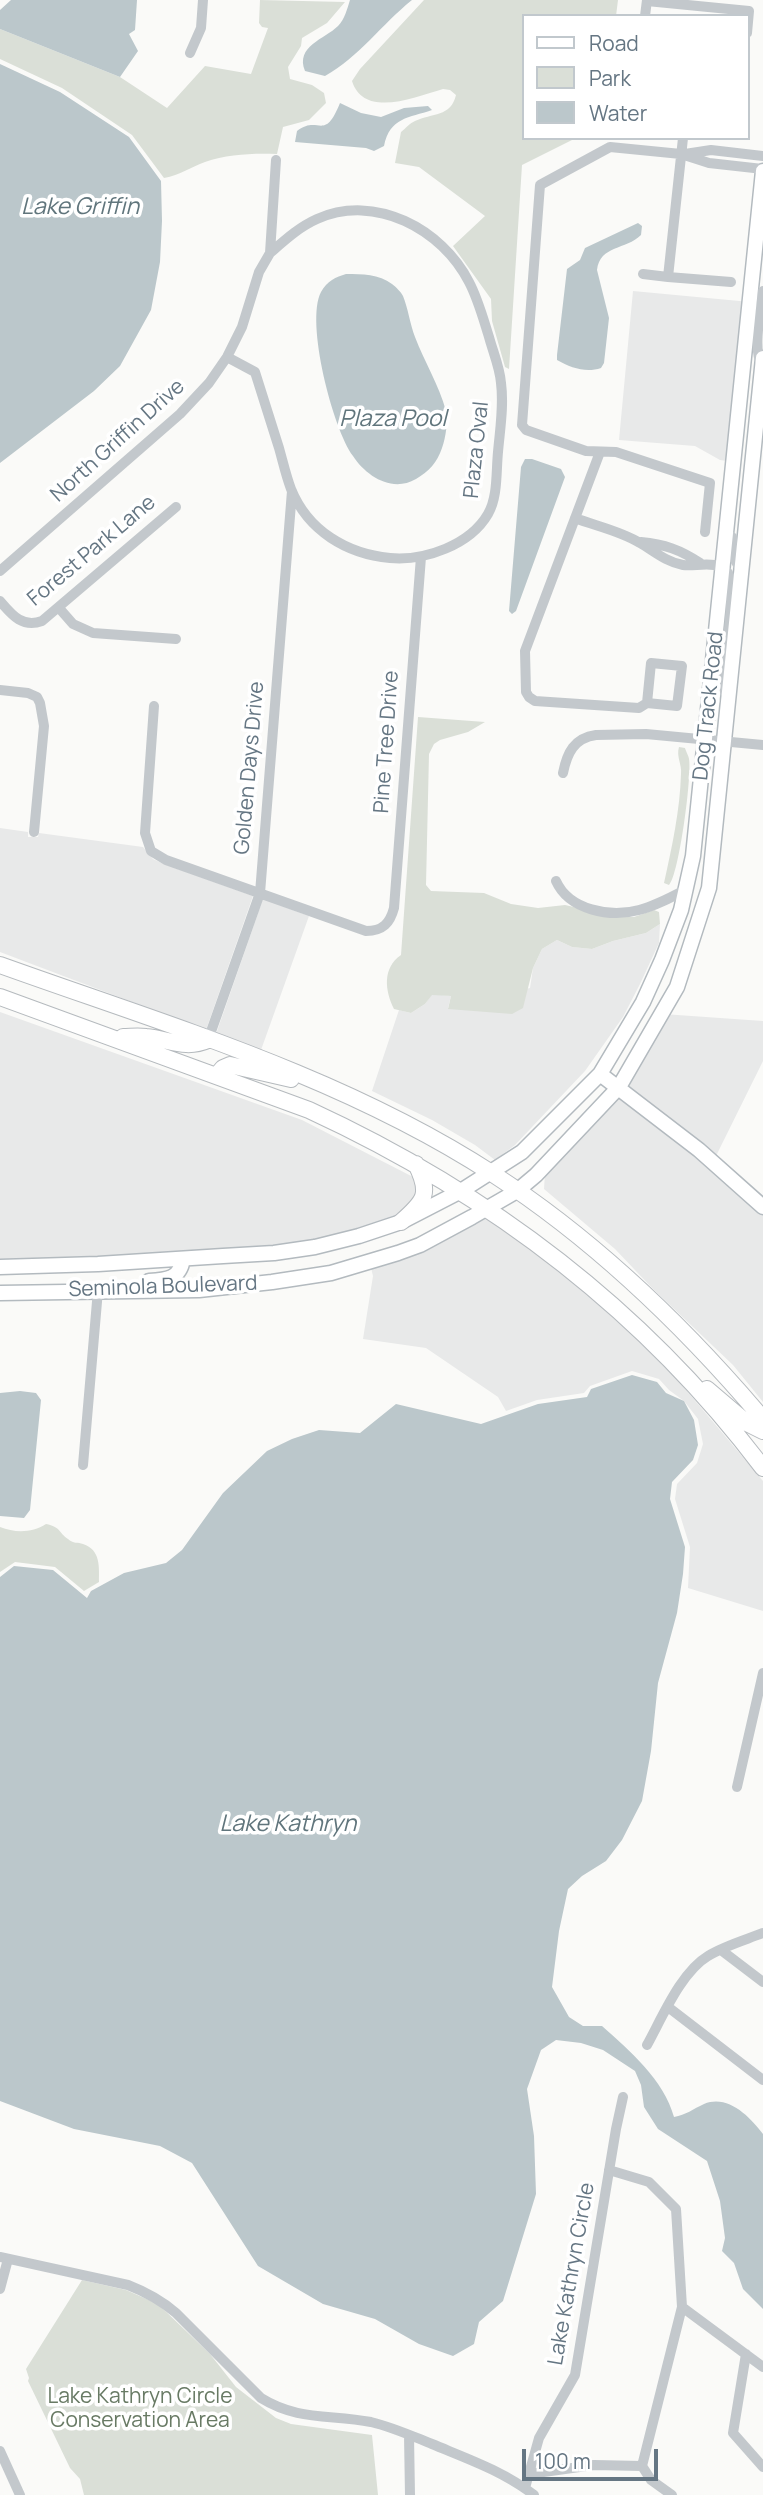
<!DOCTYPE html>
<style>
body{margin:0}
#map{position:relative;width:763px;height:2495px;overflow:hidden;background:#fafaf8;font-family:Manrope,sans-serif}
canvas{display:block}
.legend{position:absolute;left:522px;top:14px;width:228px;height:126px;box-sizing:border-box;background:#fff;border:2px solid #c1c8cd;margin:0;padding:9px 12px;list-style:none;font-size:21px;color:#657683}
.legend li{display:flex;align-items:center;gap:14px;height:35px}
.legend b{width:35px;border:2px solid #c1c8cd}
.scale{position:absolute;left:522px;top:2449px;width:136px;height:32px;box-sizing:border-box;border:4px solid #657683;border-top:0;padding-left:9px;font-size:21px;line-height:24px;white-space:nowrap;color:#657683;-webkit-text-stroke:5px #fff;paint-order:stroke}
</style>
<div id="map">
<canvas width="763" height="2495"></canvas>
<ul class="legend">
<li><b style="height:9px;background:#fff"></b>Road</li>
<li><b style="height:19px;background:#dadfd7"></b>Park</li>
<li><b style="height:19px;background:#bbc7cb"></b>Water</li>
</ul>
<div class="scale">100 m</div>
</div>
<script>
const context = document.querySelector('canvas').getContext('2d');
context.lineJoin = 'round';
function paint(path, color) { context.fillStyle = color; context.fill(path, 'evenodd'); }
function stroke(path, color, width, dash) { context.strokeStyle = color; context.lineWidth = width; context.lineCap = dash ? 'butt' : 'round'; context.setLineDash(dash || []); context.stroke(path); }
function label(font, color, halo, rows, align = 'center') {
  context.font = font + ' Manrope,sans-serif'; context.lineWidth = 7; context.setLineDash([]); context.textBaseline = 'middle'; context.strokeStyle = halo; context.fillStyle = color; for (const [text, x, y, turn = 0] of rows) {
    context.save(); context.translate(x, y); context.rotate((+turn || 0) * Math.PI / 180); context.textAlign = isNaN(turn) ? turn : align; if (halo) context.strokeText(text, 0, 0); context.fillText(text, 0, 0); context.restore();
  }
}
paint(new Path2D(`
 M633,291L750,302L733,462L720,460L695,446L619,440Z
 M0,828L28,832V837H38L39,833L143,847L153,859L164,864L253,896L206,1030L0,952Z
 M263,899L309,916L261,1050L216,1034Z
 M660,924L659,943L640,984L623,1017L585,1071L515,1145L495,1160L475,1145L432,1120L372,1091L399,1010L411,1013L425,1004L432,994L451,996L448,1008L530,988L533,968L542,949L557,940L572,947L592,949L613,941L646,933Z
 M0,1012L302,1120L417,1179L420,1192L402,1214L362,1229L303,1244L227,1251L0,1262Z
 M663,1014L763,1021V1061L716,1156L763,1199L619,1087Z
 M621,1095L742,1193L763,1214V1402L733,1365L653,1289L615,1249L544,1189L545,1173Z
 M488,1213L592,1290L676,1378L763,1481V1611L688,1588L690,1547L675,1499L677,1484L697,1463L703,1444L698,1419L684,1401L669,1390L659,1379L632,1371L590,1386L584,1393L537,1400L506,1411L498,1397L426,1348L363,1339L373,1276L370,1264Z`), '#e8e9e9');
paint(new Path2D(`
 M260,0L345,2L327,23L302,38L301,46L288,67L290,79L312,85L324,93L326,103L309,120L283,127L277,154C254,153 228,154 205,162C191,167 180,175 164,178L132,135L62,88L0,59V29L120,77L167,108L205,66L251,74L268,28L262,27L259,23Z
 M424,0H618L616,16H523V138H576L522,165L509,369L505,367L492,321L491,299L453,246L485,216L419,167L395,163L401,132C406,128 410,123 415,121C432,113 451,117 456,95L450,90L443,89C415,97 364,119 352,81L360,69Z
 M418,717L485,722L468,732L440,740L434,744L429,754L426,885L431,891L484,893L511,904L538,908L565,905L618,917H634L654,910L659,912L660,924L646,933L613,941L592,949L572,947L557,940L542,949L533,968L523,1008L512,1014L448,1009L451,996L432,995L425,1004L411,1013L394,1009C385,991 382,968 401,955Z
 M679,747L685,748C685,749 689,757 689,759C692,776 679,875 669,885L664,883C672,847 680,810 681,774C682,764 676,757 679,747Z
 M46,1524C61,1527 58,1532 68,1539C73,1544 78,1542 83,1544C101,1550 99,1567 99,1582L84,1591L55,1567L15,1562L0,1572V1527C15,1533 32,1533 46,1524Z
 M82,2280L126,2290L158,2304L210,2354L236,2387L276,2418L291,2424L372,2435L378,2495H84L80,2479L70,2468L28,2381L29,2378L26,2369Z`), '#dadfd7');
paint(new Path2D(`
 M11,0H137L135,30L129,34L138,51L120,77L0,29V10Z
 M350,0H412C382,24 359,57 325,76L305,71C295,46 325,39 338,26C345,19 347,9 350,0Z
 M0,64L60,92L129,137L161,181L162,221L160,262L151,310L120,366L94,391L0,463Z
 M340,103L361,113L381,117L404,108L428,106L432,110C409,118 390,117 384,146L374,151L366,148L295,142L297,131C319,114 324,143 340,103Z
 M638,223L642,226L641,235C626,250 600,245 597,270L609,318L604,363L601,368C586,373 571,368 557,360V355L567,269L580,260L585,248Z
 M346,274C362,274 379,274 392,284C396,287 401,292 403,296C408,308 410,324 415,337C424,361 439,385 446,411C448,421 446,437 442,448C437,463 429,471 416,479C392,493 366,476 353,456C333,429 305,322 321,292C327,281 336,277 346,274Z
 M525,459H532L561,469L565,477L516,611L512,614L509,611L521,467Z
 M632,1375L657,1382L666,1393L684,1401L694,1420L698,1445L693,1460L672,1482L670,1499L685,1547L683,1574L677,1613L658,1683L651,1751L642,1801L622,1840L606,1861L582,1876L568,1889L559,1931L552,1987L569,2017L583,2026H602C630,2051 664,2080 674,2117C686,2115 693,2109 704,2104C728,2094 750,2117 763,2134V2309L743,2289L734,2263L722,2251L725,2238L720,2201L707,2161L658,2129L644,2107L641,2085L635,2071L603,2050L581,2043L556,2040L541,2050L527,2089L534,2136L536,2194L503,2301L479,2322L474,2344L453,2356L419,2344L375,2319L323,2304L258,2266L192,2163L160,2146L74,2129L0,2101V1577L14,1566L53,1570L87,1598L91,1591L124,1573L166,1563L182,1550L223,1493L267,1451L292,1439L319,1430L360,1433L396,1404L481,1424L538,1404L587,1397L591,1389Z
 M20,1391L36,1393L41,1400L30,1510L24,1518L0,1516V1393Z`), '#bbc7cb');
const secondary = new Path2D(`
 M600,1074L699,1150L763,1207
 M0,1267L98,1264L223,1256L274,1253L315,1247L359,1236L401,1222L461,1191L522,1152L600,1074L643,1002L662,960L681,910L693,856L763,171
 M149,1281C167,1280 180,1279 183,1259
 M0,1293L199,1290L272,1282L331,1273L398,1253L420,1245L472,1217L517,1191L536,1175L619,1087L677,987L709,888L763,358`);
const primary = new Path2D(`
 M0,965C167,1025 342,1076 493,1174C595,1240 685,1327 763,1419
 M0,997L309,1110C489,1193 643,1309 763,1468
 M123,1037C130,1037 138,1036 146,1037C169,1039 185,1050 208,1040
 M217,1075L223,1068L230,1065L291,1079
 M401,1222C425,1201 431,1194 416,1164
 M707,1389L747,1423L763,1431`);
stroke(secondary, '#b3babf', 17);
stroke(primary, '#b5babe', 18);
stroke(new Path2D(`
 M647,1L749,11L747,33
 M645,16L647,0
 M190,53L201,28L203,0
 M683,138L668,277L731,282
 M685,154L711,150L763,156
 M643,274L668,277
 M227,357L255,372C263,398 271,423 279,448C283,462 286,476 291,489C308,531 347,554 390,558C425,561 470,545 488,514C498,497 496,472 498,452C500,429 504,406 501,383C500,368 493,352 489,337C483,318 478,299 469,282C442,229 375,193 317,219C299,227 285,240 270,253
 M762,365C752,349 761,311 763,291
 M600,452L525,651L526,692L529,697L535,701L639,708L647,703L677,706L682,666L651,663L647,703
 M575,518C596,526 621,531 640,543C654,551 666,562 683,565C696,567 718,559 728,573C737,587 725,659 723,679L725,692
 M705,532L710,483L616,452L586,451L526,430L522,425L540,185L610,147L681,154L709,163L763,169
 M732,537L733,557L741,570
 M641,542C664,544 681,550 700,563
 M0,571L180,414L209,383L227,357L242,327L259,272L270,253L276,160
 M0,601C12,615 22,628 42,621L176,507
 M59,608L73,624L93,633L176,639
 M0,690L28,693L37,697L40,703L44,726L34,832
 M154,706L145,833L151,851L166,860L366,931C383,931 390,923 394,908L421,557
 M563,773C567,753 574,738 596,735L646,734L763,745
 M556,881C569,910 610,918 639,910C655,906 670,898 685,890
 M208,1040L260,893L292,491
 M83,1465L98,1290
 M737,1787L763,1673
 M721,1950L763,1982
 M668,2007L763,2080
 M647,2045C662,2018 681,1972 708,1956C724,1946 745,1940 763,1933
 M609,2170L649,2182L676,2209L682,2307L642,2466L651,2480L672,2495
 M0,2257L128,2285C146,2292 161,2300 176,2313L261,2398C298,2421 330,2414 371,2422C392,2427 412,2436 432,2444C468,2459 503,2471 534,2495
 M0,2289L8,2259
 M682,2307L763,2367
 M746,2354L733,2433L763,2467
 M409,2435L410,2495
 M0,2451L20,2495
 M529,2474L594,2465L642,2466
 M525,2488L539,2438L575,2375L616,2129L623,2097`), '#c3c8cc', 10);
stroke(secondary, '#fff', 14);
stroke(primary, '#fff', 16);
label('21px', '#657683', '#fff', [
 ["North Griffin Drive",118,441,-42],
 ["Plaza Oval",477,450,-84],
 ["Forest Park Lane",92,551,-40],
 ["Dog Track Road",709,706,-84],
 ["Pine Tree Drive",387,742,-86],
 ["Golden Days Drive",250,768,-85],
 ["Seminola Boulevard",163,1287,-2],
 ["Lake Kathryn Circle",572,2274,-80]
]);
label('21px', '#687a64', '#fff', [
 ["Lake Kathryn Circle",140,2397],
 ["Conservation Area",140,2421]
]);
label('italic 23px', '#60757c', '#fff', [
 ["Lake Griffin",80,208],
 ["Plaza Pool",393,420],
 ["Lake Kathryn",288,1825]
]);
</script>
